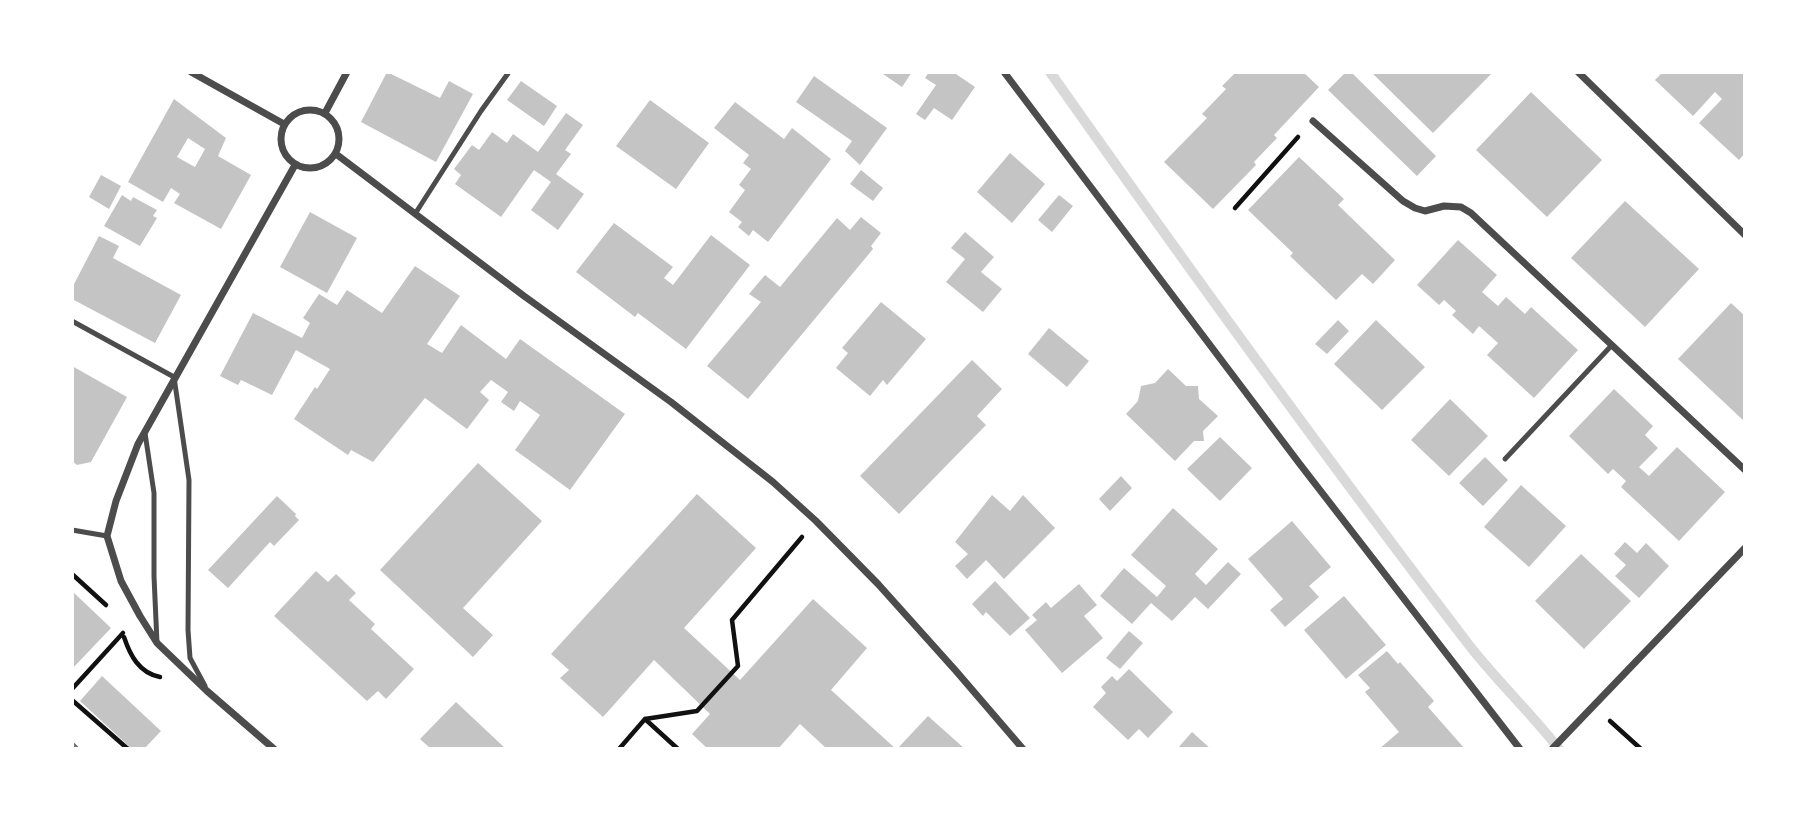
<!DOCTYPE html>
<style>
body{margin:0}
#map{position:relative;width:1817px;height:821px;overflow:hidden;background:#fff;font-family:"IBM Plex Sans",sans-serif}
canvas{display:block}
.frame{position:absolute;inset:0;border:74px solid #fff;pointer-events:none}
</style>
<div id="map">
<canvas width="1817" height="821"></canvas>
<div class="frame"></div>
</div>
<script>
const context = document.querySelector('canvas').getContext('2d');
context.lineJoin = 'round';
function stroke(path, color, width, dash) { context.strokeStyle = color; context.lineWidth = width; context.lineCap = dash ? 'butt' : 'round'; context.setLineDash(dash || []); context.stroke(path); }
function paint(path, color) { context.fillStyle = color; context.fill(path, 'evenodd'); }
stroke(new Path2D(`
 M1050,72C1186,265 1325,457 1469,645C1497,681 1531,713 1559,749`), '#d9d9d9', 10);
paint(new Path2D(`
 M387,72L440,98L449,81L473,94L436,162L361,122Z
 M880,72H912L902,87Z
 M929,72H953L975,87L952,120L934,108L925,120L916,114L936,85L925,78Z
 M1236,72H1303L1319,87L1274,135L1277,138L1254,162L1256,165L1213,209L1164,162L1207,118L1202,114L1226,89L1222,86Z
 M1346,72H1351L1436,156L1417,176L1328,90Z
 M1371,72H1493L1433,133Z
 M1663,72H1745V153L1739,160L1699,123L1722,99L1715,92L1693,116L1655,80Z
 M814,76L887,128L860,165L845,151L852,141L796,102Z
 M521,81L557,106L544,126L507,100Z
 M1531,92L1602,160L1547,217L1476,150Z
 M174,99L226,138L218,156L251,175L221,229L174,203L180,194L171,188L163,202L128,182ZM188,138L205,149L195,167L177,157Z
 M650,100L709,143L676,189L616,146Z
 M735,102L784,139L792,128L831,159L768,242L753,230L749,236L738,227L742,222L729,212L745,190L739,185L751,169L743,163L749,155L714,128Z
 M566,113L583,125L565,150L571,154L556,174L584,194L558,230L531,210L551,182L534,170L501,217L455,184L461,175L454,169L472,145L479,150L492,132L507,143L513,134L538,152Z
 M1010,153L1045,184L1012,223L977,192Z
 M1299,157L1344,199L1338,205L1395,260L1373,284L1362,274L1336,300L1290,256L1293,253L1248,210Z
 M861,170L883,188L873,201L850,184Z
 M101,175L121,186L109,209L89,197Z
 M122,195L131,201L133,197L157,210L153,216L157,218L140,246L104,226Z
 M1059,195L1073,206L1052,232L1038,220Z
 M1625,201L1699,269L1645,327L1571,258Z
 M310,212L357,238L327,293L280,267Z
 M861,217L881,233L871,246L873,249L748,399L707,366L761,302L749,294L765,275L780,287L837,218L850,230Z
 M614,223L673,267L664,278L673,285L711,235L750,265L686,349L638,313L635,317L576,272Z
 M965,232L994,257L981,272L1002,289L983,312L946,282L965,259L951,248Z
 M99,236L119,246L113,258L181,295L155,343L72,299V288Z
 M1458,240L1497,275L1482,292L1498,306L1506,297L1525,314L1531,307L1578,350L1534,398L1487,355L1498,343L1479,326L1473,334L1452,315L1456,311L1444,300L1439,305L1417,285Z
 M415,266L460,296L427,344L442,353L461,325L506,359L520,339L625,414L570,490L515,450L540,415L520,401L514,411L501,402L508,392L491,380L480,392L489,400L467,429L425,398L373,462L351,450L348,455L294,419L315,387L317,389L330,369L296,350L272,395L241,380L238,385L220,376L253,313L302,338L310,323L303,318L319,294L337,305L347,290L382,313Z
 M881,302L926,339L887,385L883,380L870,396L836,368L848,353L842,348Z
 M1731,303L1745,316V422L1678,359Z
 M1338,320L1349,331L1327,354L1315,344Z
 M1376,320L1425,367L1382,410L1334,364Z
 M1049,328L1089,361L1067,387L1028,354Z
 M972,360L1002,389L977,416L986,425L899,514L860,476Z
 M72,366L127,397L91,462L77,465L72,461Z
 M1168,369L1186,386H1198L1199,399L1218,416L1203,431L1204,441H1194L1175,461L1126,414L1138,401L1141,386L1155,383Z
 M1614,389L1653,426L1645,435L1658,448L1639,467L1649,476L1677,447L1725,492L1679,541L1621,487L1626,481L1613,469L1608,474L1569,436Z
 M1450,399L1488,436L1449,476L1411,440Z
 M1220,437L1252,468L1220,501L1187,469Z
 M1485,457L1508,480L1483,506L1459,483Z
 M478,463L542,521L463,608L493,635L473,657L380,570Z
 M1121,476L1132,488L1110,511L1099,499Z
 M1521,485L1566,526L1529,567L1484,527Z
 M697,494L756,548L684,628L740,680L813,599L867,648L831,690L896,749H827L800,724L778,749H708L692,734L710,714L654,660L603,717L560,678L569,670L551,654Z
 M992,495L1010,511L1023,495L1055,528L1004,579L986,560L967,579L955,566L968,554L955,542Z
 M277,496L296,514L295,516L299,520L274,546L270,542L228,588L208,570Z
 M1173,508L1218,549L1195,574L1206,585L1228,562L1241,574L1208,609L1195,597L1172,621L1151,603L1132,624L1100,596L1124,568L1157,597L1166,586L1131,555Z
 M1292,521L1331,567L1309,586L1319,597L1285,627L1270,610L1283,599L1248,559Z
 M1625,542L1637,553L1646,543L1669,566L1639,598L1615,576L1626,565L1614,554Z
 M1581,554L1631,601L1584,649L1535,601Z
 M316,571L328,582L336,574L356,593L349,600L375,624L371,629L414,669L386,699L378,691L367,701L274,616Z
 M995,581L1030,618L1010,636L986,612L983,616L972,604Z
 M1079,584L1097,605L1084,616L1103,638L1062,673L1025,630L1037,620L1032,615L1046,602L1051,608Z
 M72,591L111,628L72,669Z
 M1344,596L1386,645L1346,679L1304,630Z
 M1129,631L1143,643L1120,669L1106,658Z
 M1387,651L1398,664L1400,662L1434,701L1428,707L1465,749H1379L1399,732L1365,692L1370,688L1358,675Z
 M1129,669L1173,712L1148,738L1139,729L1128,740L1093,707L1106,693L1101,687L1112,676L1117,681Z
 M102,676L161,731L144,749H132L80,701Z
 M456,702L506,749H431L420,739Z
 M928,716L965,749H897Z
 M1192,732L1211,749H1177Z`), '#c4c4c4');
stroke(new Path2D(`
 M1235,208L1298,137
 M72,574L106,605
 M124,637C130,655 139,673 160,677
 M72,689L123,633
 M72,700L128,749
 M645,719L697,711L738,666L732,620L802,537
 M1610,721L1641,749
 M619,749L645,719L678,749`), '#111', 4.5);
stroke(new Path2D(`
 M415,214L481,111L509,72
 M72,321L174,377L189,480L188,630L190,658L205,686
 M145,433L154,493V576L157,643
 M1505,459L1612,345
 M72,530L107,536`), '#4c4c4c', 5);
stroke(new Path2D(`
 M191,72L284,124
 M1004,72L1299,463L1520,749
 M1578,72L1745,235
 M281 139a29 29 0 1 1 58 0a29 29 0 1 1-58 0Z
 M325,113L347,72
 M1313,121L1403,201L1415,208L1425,211L1444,206L1461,207L1471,213L1745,470
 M336,154L524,296L671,402L773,482L816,521L878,584L956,671L1023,749
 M274,749L207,691L157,643L140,616L121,581L107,536L116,501L138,444L295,165
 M1552,749L1745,548`), '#4c4c4c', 7);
stroke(new Path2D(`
 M72,744L77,749`), '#707070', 5);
</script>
